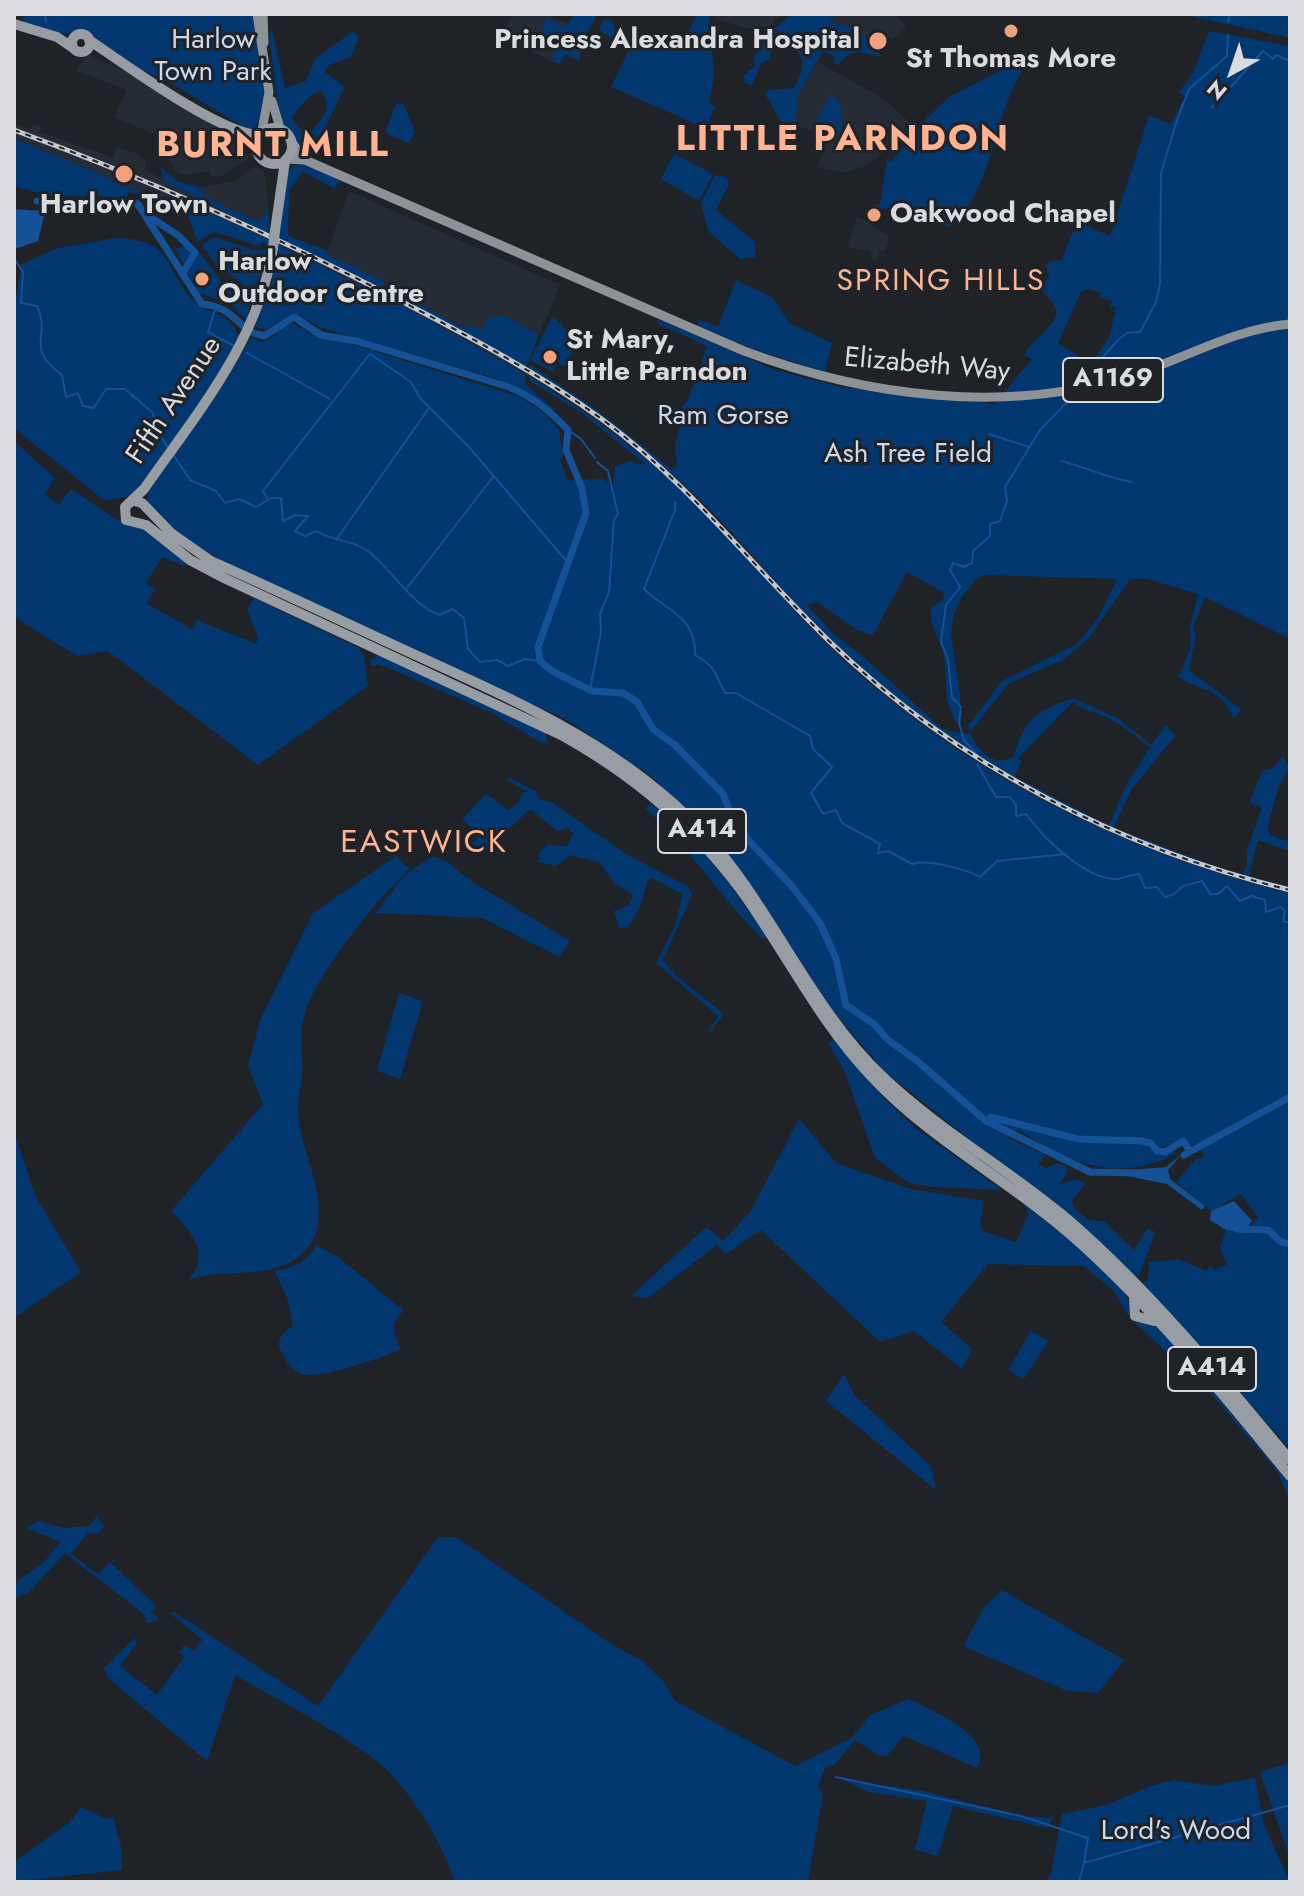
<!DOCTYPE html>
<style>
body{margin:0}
#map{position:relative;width:1304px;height:1896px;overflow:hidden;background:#1f2328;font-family:Jost,sans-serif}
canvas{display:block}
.frame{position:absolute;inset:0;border:16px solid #d9dbdf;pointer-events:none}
.north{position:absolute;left:1192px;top:32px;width:80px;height:80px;-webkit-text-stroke:6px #1f2328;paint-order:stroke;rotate:220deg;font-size:22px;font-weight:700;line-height:32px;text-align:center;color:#d9dbdf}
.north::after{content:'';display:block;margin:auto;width:28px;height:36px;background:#d9dbdf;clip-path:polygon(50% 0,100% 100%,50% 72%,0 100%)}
</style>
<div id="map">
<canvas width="1304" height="1896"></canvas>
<div class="frame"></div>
<div class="north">N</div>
</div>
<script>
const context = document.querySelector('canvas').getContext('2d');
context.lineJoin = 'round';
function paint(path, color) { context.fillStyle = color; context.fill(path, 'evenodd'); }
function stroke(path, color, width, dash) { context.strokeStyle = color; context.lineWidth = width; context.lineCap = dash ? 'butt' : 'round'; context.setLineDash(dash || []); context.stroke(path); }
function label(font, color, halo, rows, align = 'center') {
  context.font = font + ' Jost,sans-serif'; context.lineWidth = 6; context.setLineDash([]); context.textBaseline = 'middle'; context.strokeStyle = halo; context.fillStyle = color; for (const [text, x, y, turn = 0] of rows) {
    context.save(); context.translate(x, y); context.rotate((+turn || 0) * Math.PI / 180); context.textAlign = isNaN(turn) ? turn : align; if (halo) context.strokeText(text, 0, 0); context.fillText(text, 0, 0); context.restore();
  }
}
paint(new Path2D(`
 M512,14H545L569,24L551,61L502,37Z
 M715,14H782L771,25L754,30L716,19Z
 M835,14H893L907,27L876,52L857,29L829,22Z
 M87,54L135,76L240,139L249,158L221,176L213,177L207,171L185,175L177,172L160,149L157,135L115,118L126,90L77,71Z
 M818,62L885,100L909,122L880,156L866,166L844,172L816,167L830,137L794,125L798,95Z
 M14,124L29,129L32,125L40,126V132L112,157L117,147L138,154L146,161L145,170L435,318L567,394L628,438L688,489L814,623L905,706L903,709L836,653L673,483L623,440L564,397L453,333L281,245L210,215L135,189L128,190L129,187L14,138Z
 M255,166L264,172L268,202L266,214L258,221L203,196L200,187L235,181Z
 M349,191L560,285L539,335L505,316L480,331L466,329L421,305L424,299L392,284L389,289L383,286L385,281L326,255Z
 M857,216L889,236L885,251L880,250L878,260L871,259V252L848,247Z
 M907,707L979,758L1060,803L1163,850L1239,874L1238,882L1113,835L1030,793L930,730L904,711Z`), '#252c36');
paint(new Path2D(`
 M22,14H254C255,43 277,110 252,130L242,126L174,85L107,54L83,32L50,34L24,23Z
 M575,14H598L585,36L579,61L565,54L560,64L551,61L559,43L540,33L547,18L566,27Z
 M697,14H709L714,77L709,104L715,106L708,123L696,124L611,87L629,50L599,30L603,19L612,20L616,31L656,50L666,36L685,39Z
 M791,14H835L829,22L858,29L882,57C863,52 851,47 839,65L834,62L835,57L823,51L798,95L795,129L789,145L783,143L785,128L766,96L768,90L794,88L802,69V59L791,40L774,42L770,59L761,63L752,85L743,82L744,75L756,65L753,59L768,34Z
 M1182,14H1290V38Z
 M272,29L285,88L306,81L315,59L352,32L359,35L351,57L329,65L325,72L345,87L320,137H315L307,153L282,125L279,116L269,34ZM320,91C336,108 320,119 311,132L302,131L291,117L311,95Z
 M1209,31L1290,46V639L1205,597L1193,627L1196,635L1189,670L1241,709L1234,719C1221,687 1202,692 1178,677L1191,648L1190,626L1198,594L1147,579H1130L1089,638L1064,659L1008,684L971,731L968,726L1002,681L1077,644L1098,618L1117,579L983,575L978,578C936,621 956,643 960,695C960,706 963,717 960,727C943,706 947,686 945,662C943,642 929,629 931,608L944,598L943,592L907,572L873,635L857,630L817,602L807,605L834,634L868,661L939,726L948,731L971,734C977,751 996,769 1014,756C1025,717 1036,712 1073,698L1119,719L1151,745L1166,725L1175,736L1131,790L1114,828L1238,875C1088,828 949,753 835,645C787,598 746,545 698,498C646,449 589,407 529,370V364L602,414L670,468L677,467L675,446L682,417L658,409L660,404L681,409L688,400L707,346L656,323L660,320L775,370L841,387L995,404L1032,359L1024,355C1032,340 1047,334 1057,314L1053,303L1039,288L1049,277L1046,266L1050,261L1062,260L1070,237L1082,219L1087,226L1110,236L1149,116L1171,124L1185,97L1179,92L1194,71ZM1087,289L1101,293L1100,298L1112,301L1110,306L1116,308L1109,337L1091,364L1058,343L1081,292ZM1073,702C1085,711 1089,710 1101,715C1119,722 1134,735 1150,747L1124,789L1109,826L1014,776L1022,762L1018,758Z
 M1030,55C1023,68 1016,82 1010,95C991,141 988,190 952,227L928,222L899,205L883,209L867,206L880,205L887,159L891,162L927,118L949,97Z
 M831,95L840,103L844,139L816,131L818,117Z
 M403,103L415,132L409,143L385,133L396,104Z
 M14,138L130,187L129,191L135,189L152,196L128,192V197L49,196L14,186Z
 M674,154L713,174L699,201L661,179Z
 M303,164L338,179L339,182L334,189L303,171L289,191L288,236L328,251L327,255L385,281L383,286L389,288L392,284L424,298L422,305L465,329L468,324L480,331L490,317L505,316L539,335L526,368L386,292L278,238L287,173L293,166Z
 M160,166L178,182L200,187L204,196L257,221L266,214L268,202L270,235L164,181Z
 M715,175L727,177L729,184L716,210L755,242L756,257L740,259L708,231L701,203Z
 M155,197C193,203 235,224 270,240L269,246L262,242L260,246L214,232L197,242L185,207Z
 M215,237L252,250H266L262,273L255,285L246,287L227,272L222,273L202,245Z
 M116,238C176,240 161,266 192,299C212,320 220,304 240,336L228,361L140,488L131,496L105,501L14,428V308L22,264L58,248Z
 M277,244L402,305L526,374L525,384L560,415L527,392L497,379L325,329L293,314L266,329L255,327L272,281Z
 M194,245L226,288L249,304L248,322L232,305L199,293L175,249Z
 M736,280L773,298L789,323L832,343L825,372L752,349L700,327L697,319L718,327Z
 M553,316L579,344L567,359L570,360L567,368L558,363L553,372L530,360Z
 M290,322L320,338L348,343L520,397L543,412L559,429L563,456L560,459L567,480L604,479L613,486L615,466L630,461L640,465L644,463L579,411L530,381L529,376C587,412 643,452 692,500C742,549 786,605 837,654C967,775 1122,851 1290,893V1449L1142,1284L1148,1278L1149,1262L1179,1259L1206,1271L1210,1266L1215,1269L1227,1265L1220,1247L1226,1230L1243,1233L1258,1217L1241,1194L1211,1211L1176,1182L1195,1160L1205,1156L1196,1144L1192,1146L1183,1141L1160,1147L1177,1153C1119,1184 1069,1164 1018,1129L1007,1138L1046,1155L1038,1163L1045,1169L1055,1163L1067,1167L1068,1172L1059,1184L1078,1179L1085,1184L1072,1200L1074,1208L1088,1220L1104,1221L1134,1250L1148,1228L1155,1232L1139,1276L1134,1277L1056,1203L1011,1173L884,1071L831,1009L760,898L709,832L652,777L567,720L232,566C200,548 169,531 147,501L149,491L229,376L251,337L261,342L270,339Z
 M14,441L55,478L45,494L59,505L71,489L117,520L145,526L187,562L185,566L162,557L146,583L156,589L146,603L193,630L197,620L256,644L258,638L247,609L254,598L359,648L364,656L368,686L258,765L108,651L77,656L14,617Z
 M378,655L546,731L547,743L538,741L492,713L379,664L372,666L374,676L370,660Z
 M1283,756L1289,768L1278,788L1267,829L1272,836L1290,842V851L1258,840L1249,876L1290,888L1241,876L1247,866V850L1262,808L1250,802L1262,771L1272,769Z
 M510,778L536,791L539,799L553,803L626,854L689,887L692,895L663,960L674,974L720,1011L723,1016L706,1036L718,1016L656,963L674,928L683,894L652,878L648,880L641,905L628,927L619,928L614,911L628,906L633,895L614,883L599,862L571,855L556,866L538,862L540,851L548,845L567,846L573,834L568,828L557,831L530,809L483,854L472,843L479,837L462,819L486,794L509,810L519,802L523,792H528L507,780Z
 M650,805L656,806L714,863L767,937L763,939C720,897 690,848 645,808Z
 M396,856L410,870C378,896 315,976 304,1016C298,1036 304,1056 302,1076C301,1088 297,1100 298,1112C299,1153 341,1215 304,1252C273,1283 225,1266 189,1280C210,1252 193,1233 171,1211L263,1104L248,1065L261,1018L313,913Z
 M434,857L448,862L468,879L570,941L559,957L482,918L376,913C390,893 411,864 434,857Z
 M399,993L423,1001L400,1079L377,1071Z
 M834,1040L885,1099L917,1129L1002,1190L932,1187L907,1182L875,1158L845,1072L828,1043Z
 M14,1117L16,1138L35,1195L81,1272L14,1318Z
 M799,1119L836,1163L910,1189L984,1201L980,1224L983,1231L1016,1242L1029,1213L1024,1205L1027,1204C1053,1225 1129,1279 1132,1311L1128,1315L1114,1291L1083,1266L988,1264L941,1322L972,1349L962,1369L914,1331L880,1342L761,1230L726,1254L717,1245L648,1298L631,1296L706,1227L723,1241L750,1212Z
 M316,1245L338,1257L404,1311C388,1323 395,1334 401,1350C381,1357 320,1380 302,1374C292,1371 285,1360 281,1351C275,1339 284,1332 293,1326L288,1300L275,1271C294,1267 307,1263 316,1245Z
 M1139,1319L1151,1321L1188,1359L1290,1480V1502L1278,1472L1209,1391L1134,1322Z
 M1031,1331L1048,1341L1024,1379L1008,1370Z
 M844,1374L855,1396L931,1466L936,1490L826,1401Z
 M97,1516L104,1527L98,1534L88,1533L71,1554L98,1574L110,1562L156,1606L150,1612L159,1618L157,1621L147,1623L145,1615L65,1553L28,1593L14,1599L17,1581L43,1563L61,1542L26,1528L38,1521L63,1528L89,1526Z
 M438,1537H456L605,1640L642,1661L663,1681L675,1701L795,1766L852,1738L870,1715L909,1699C931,1711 997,1736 977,1768L904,1736L887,1756H879L855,1740L834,1765L826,1766L818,1787L823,1794L808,1881L812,1882H455C442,1843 419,1806 392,1775C364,1744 274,1698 235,1675L207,1761L108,1678L104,1668L135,1638L137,1643L120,1666L157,1695L184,1657L179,1652L184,1645L194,1651L202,1640L170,1613L174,1612L318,1706Z
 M1002,1590L1124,1660L1098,1693L1067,1691L963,1646L985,1606Z
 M1290,1763V1858L1260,1772Z
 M1255,1778L1264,1825L1290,1882H1045L1051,1873L1062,1814L1107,1805L1151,1786L1175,1780L1213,1786Z
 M841,1779L923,1791L1021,1816L1052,1818L1048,1828L953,1806L938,1856L915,1850L927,1801L869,1792Z
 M81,1807L106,1819L113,1817L121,1847L122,1870L14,1882V1862L70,1822Z`), '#033770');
paint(new Path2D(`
 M14,209L45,211L38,241L15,249Z
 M1181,1155L1168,1170L1170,1179L1205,1206L1202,1210L1167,1184L1127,1176L1129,1170L1166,1167Z
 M1234,1201L1252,1221L1243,1233L1226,1230L1210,1220L1211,1211Z`), '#145197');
stroke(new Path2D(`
 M45,14L46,22
 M1228,22L1230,14
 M1212,108L1263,51L1273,59L1276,55L1290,61
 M14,258L23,272L21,303L37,306C52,338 23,346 62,375L66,397L78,393L83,406L94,408L106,389H125L153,413L155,428L169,449
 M216,306L208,332L236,347
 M372,350L374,347
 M247,353L330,399
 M370,354L411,382L420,398L469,447L569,564
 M1080,383L1119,339L1127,333L1140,332L1156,302L1160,284L1161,173L1177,120L1189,89L1227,56L1228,35
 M568,430L581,439L595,458
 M989,434L1029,447
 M173,454L190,480L216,491L225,503L239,499L256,507L271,498H281L283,521L295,515L308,516L295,531L305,536L316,531C332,541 354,540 369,552C394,572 410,603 439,615L453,609L464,618L468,649L480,662L497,660L508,666L525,659L540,661
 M1061,461C1085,467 1105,477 1131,482
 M267,498L263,491L369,355
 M675,502V510L644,589C666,611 696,615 695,655C718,668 714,674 725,693H736L810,736L813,749L832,767L811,793L823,814L836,810L842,823L880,844L878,853L888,851L912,864C927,859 966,869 980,877L997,861L1066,854
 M336,540L429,408
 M407,588L493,477
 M590,690L601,632L600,614L609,592L614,520L618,514L608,471L597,462
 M978,756L964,740L959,723L961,707L952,697L948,660L941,641L946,605L960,587L950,570L953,563L964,567L972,563L973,551L990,536V524L1000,521L1007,501L1005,487L1040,430L1069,400
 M977,764L996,797H1010L1016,805V816L1026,814C1043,838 1084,878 1115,879C1122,879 1130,875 1139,874L1145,888L1157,887L1165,897L1174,894L1183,886L1202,881L1210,894H1218L1227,886L1240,901L1252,896L1265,900L1266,912L1281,907L1285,911L1283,921L1290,923
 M836,1777L1021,1816L1088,1838L1084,1863
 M1079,1882L1084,1863L1290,1805`), '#145197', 2);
stroke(new Path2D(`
 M37,201L137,203L202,304C239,308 237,332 264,336L294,317L321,335L356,341L506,386C532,396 549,410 568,430L566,450L582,488L586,513L538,647L540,661L552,671L592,691L623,693L637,702L653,729L675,745L723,794L732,817L750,842L791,885L820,923L836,959L846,1005L874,1024L888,1040L916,1060L986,1121L1090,1172L1137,1173
 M150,217L179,236L195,253L183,273
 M986,1121L991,1117L1078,1139L1142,1141L1151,1143L1157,1151L1165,1152L1183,1141L1190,1151
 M1184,1155L1290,1097
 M1237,1229L1268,1230L1281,1242L1290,1244`), '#145197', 7);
stroke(new Path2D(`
 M257,14L269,92L262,131
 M263,14L264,43
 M272,101L280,128
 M290,140L305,160
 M286,159L305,160L744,351C867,397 1007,415 1133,375C1186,358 1234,329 1290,324`), '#8d9297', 9);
stroke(new Path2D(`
 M14,24L57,37L73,48
 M72 43a9 9 0 1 1 18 0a9 9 0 1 1-18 0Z
 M89,40C123,63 223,136 260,135
 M256 146a18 18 0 1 1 36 0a18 18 0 1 1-36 0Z
 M275,231L285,161
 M273,248C258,342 197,413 144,489L125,507L126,520L146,525L190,560L224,578L561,735C642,780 710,840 760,918C796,972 826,1029 871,1076C932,1142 1013,1182 1079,1242C1157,1312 1224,1396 1290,1476
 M134,501L142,503L171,533L211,561C281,592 350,625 420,657C521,703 622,747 700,829C771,904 808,1006 883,1077C941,1132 1010,1170 1071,1222C1151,1292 1222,1378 1290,1460
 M1134,1297L1135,1316L1154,1321`), '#989da3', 10);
const rail = new Path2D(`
 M14,130C147,179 276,236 401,301C470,337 540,374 603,420C692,486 752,566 830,642C958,765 1118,848 1290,890`);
stroke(rail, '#c5c7cb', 5);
stroke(rail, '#1f2328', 2, [6]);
stroke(new Path2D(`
 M273,248L275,231`), '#989da3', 10);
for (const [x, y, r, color] of [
 [1011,31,8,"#f1a17c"],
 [878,41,10,"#f1a17c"],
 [124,174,10,"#f1a17c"],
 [874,215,8,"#f1a17c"],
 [202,279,8,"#f1a17c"],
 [550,357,8,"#f1a17c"]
]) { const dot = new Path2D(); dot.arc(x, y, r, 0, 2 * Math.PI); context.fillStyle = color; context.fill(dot); stroke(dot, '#1f2328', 3); }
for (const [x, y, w] of [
 [1113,380,100],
 [702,831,88],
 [1212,1369,88]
]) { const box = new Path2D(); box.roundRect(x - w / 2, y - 22, w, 44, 6); context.fillStyle = '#1f2328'; context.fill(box); stroke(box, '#d9dbdf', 2); }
label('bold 26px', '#d9dbdf', null, [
 ["A1169",1113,380],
 ["A414",702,831],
 ["A414",1212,1369]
]);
label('28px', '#c9d8ec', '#1f2328', [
 ["Harlow",213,41],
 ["Town Park",213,73],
 ["Ram Gorse",723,417],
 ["Ash Tree Field",908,455],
 ["Lord's Wood",1176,1832]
]);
label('bold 28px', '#d9dbdf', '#1f2328', [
 ["Princess Alexandra Hospital",860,41,"right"],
 ["St Thomas More",1011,60,"center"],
 ["Harlow Town",124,206,"center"],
 ["Oakwood Chapel",890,215],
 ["Harlow",218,263],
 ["Outdoor Centre",218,295],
 ["St Mary,",566,341],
 ["Little Parndon",566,373]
], 'left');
label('28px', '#d9dbdf', '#1f2328', [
 ["Elizabeth Way",927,366,5],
 ["Fifth Avenue",175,401,-56]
]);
context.letterSpacing = '2px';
label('30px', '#ffb391', '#1f2328', [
 ["SPRING HILLS",941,283]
]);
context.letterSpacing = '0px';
context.letterSpacing = '2px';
label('32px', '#ffb391', '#1f2328', [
 ["EASTWICK",424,844]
]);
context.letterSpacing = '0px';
context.letterSpacing = '2px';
label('bold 36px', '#ffb391', '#1f2328', [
 ["LITTLE PARNDON",843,141],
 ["BURNT MILL",273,147]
]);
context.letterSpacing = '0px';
</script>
